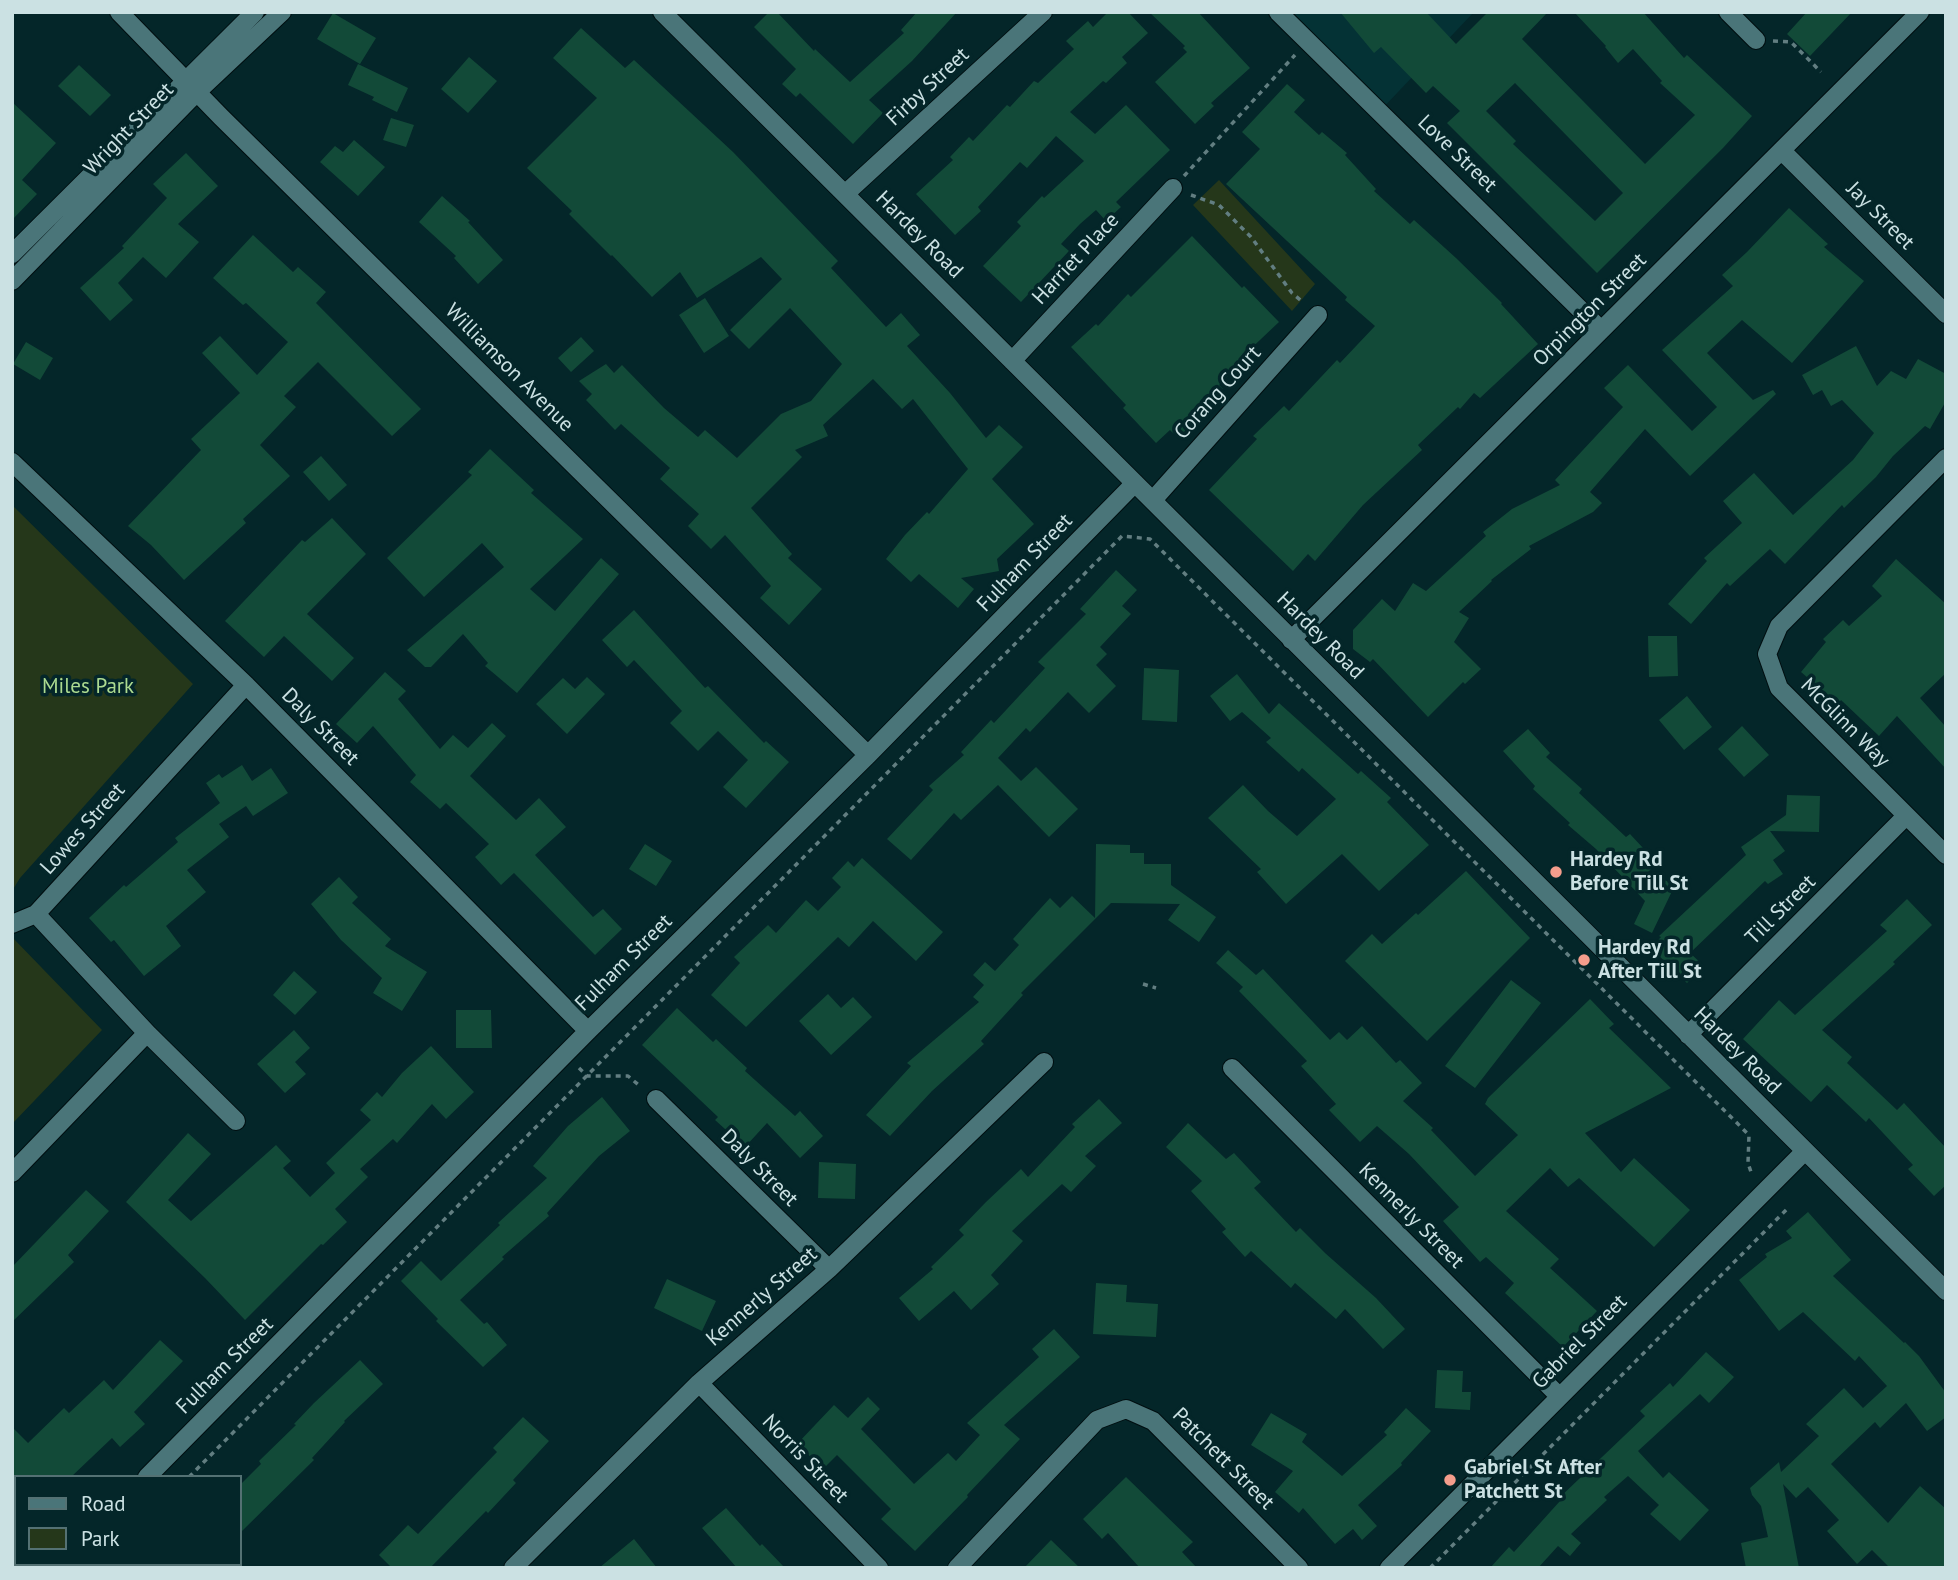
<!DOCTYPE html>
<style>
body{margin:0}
#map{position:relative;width:1958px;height:1580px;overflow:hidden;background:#042629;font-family:"PT Sans",sans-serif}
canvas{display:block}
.frame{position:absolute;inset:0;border:14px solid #cbe1e3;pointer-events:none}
.legend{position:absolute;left:14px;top:1475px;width:228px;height:91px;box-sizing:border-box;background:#042629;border:2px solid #547173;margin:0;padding:9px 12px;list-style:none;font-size:21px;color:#cbe1e3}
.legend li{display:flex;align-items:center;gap:14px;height:35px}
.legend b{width:35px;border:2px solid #547173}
</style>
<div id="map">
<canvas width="1958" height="1580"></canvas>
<div class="frame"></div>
<ul class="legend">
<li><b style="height:9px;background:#4a7579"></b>Road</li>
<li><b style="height:19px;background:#25371a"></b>Park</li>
</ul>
</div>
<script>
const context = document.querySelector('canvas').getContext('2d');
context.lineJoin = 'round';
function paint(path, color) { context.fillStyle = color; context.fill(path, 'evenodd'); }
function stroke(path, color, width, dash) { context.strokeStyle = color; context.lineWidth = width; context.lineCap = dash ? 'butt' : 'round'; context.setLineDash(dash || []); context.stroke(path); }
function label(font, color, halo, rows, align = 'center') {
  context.font = font + ' "PT Sans",sans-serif'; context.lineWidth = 7; context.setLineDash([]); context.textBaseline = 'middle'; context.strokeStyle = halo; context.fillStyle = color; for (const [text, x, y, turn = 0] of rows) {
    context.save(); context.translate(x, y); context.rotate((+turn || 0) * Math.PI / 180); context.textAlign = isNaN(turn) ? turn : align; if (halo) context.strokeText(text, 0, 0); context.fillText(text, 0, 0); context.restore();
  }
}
paint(new Path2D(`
 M1278,12H1474L1380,111Z`), '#043235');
paint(new Path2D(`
 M1219,180L1315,284L1292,311L1193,205Z
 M12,505L193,684L20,878L12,891Z
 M12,937L102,1030L12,1124Z`), '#25371a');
paint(new Path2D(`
 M769,12H777L814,51L815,49L850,82L904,33L901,30L917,12H957L912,61L869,100L883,113L853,144L800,93L796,97L782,84L796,69L754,27Z
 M1108,12H1128L1148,33L1122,57L1127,63L1106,83L1103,81L1070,112L1095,134L1126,105L1170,150L1116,202L1121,207L1106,221L1096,210L1080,224L1061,244L1069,251L1021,302L983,266L1021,226L1017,222L1042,196L1044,198L1084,161L1056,136L1027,168L1020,162L978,207L981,211L955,235L916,194L953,160L950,157L969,137L973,141L1007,105L1010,107L1034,81L1038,83L1074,49L1066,41L1088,21L1093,27Z
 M1149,12H1198L1250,68L1211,103L1214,106L1195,124L1155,82L1187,52L1183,48L1185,46Z
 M1340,12H1426L1456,44L1488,12H1548L1522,39L1645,164L1695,115L1660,83L1662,81L1633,49L1618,63L1605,47L1606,46L1574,12H1643L1684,58L1687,55L1752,116L1723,148L1597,273L1447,123L1460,111L1433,86L1426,93L1381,47L1374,53ZM1515,83L1623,193L1595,221L1513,144L1516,141L1486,111Z
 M1807,12H1852L1810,56L1787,34Z
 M333,13L376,38L360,64L317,39Z
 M581,28L625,68L634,60L733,152L838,261L831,268L886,327L901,313L920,335L907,346L950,393L986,438L999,425L1023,447L992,479L1034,524L997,559L999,571L961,578L974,589L958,608L919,574L911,582L886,559L905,535L927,512L929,514L968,469L913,399L902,409L873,379L823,425L828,436L795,450L802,457L751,508L792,554L788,558L822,589L789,625L760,598L771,586L725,535L711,549L688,526L699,514L660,479L670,468L621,424L615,430L586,400L592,394L579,381L606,364L614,373L622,365L664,408L698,437L705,430L737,458L781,414L811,401L842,364L790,308L749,349L730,330L782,279L761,257L697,298L680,272L652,297L612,255L611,256L569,214L572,211L527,168L597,98L553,58Z
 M469,57L497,81L468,113L441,89Z
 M358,64L408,88L397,112L372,100L374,97L348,85Z
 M79,65L111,95L90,116L58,86Z
 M1287,84L1305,100L1294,112L1319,135L1322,132L1347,153L1345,155L1376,189L1374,191L1410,224L1414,220L1456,258L1502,303L1501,304L1538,344L1480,398L1474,393L1460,409L1458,407L1418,445L1422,450L1363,505L1315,561L1308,554L1293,571L1209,490L1257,439L1253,436L1284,406L1289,411L1337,360L1340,363L1375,326L1345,300L1347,297L1226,184L1260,149L1242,132Z
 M12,102L56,143L22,180L37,194L12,220Z
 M391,118L414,125L406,147L383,140Z
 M354,140L385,167L358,196L320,162L335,146L343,152Z
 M186,153L218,186L178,224L199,242L166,278L143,257L118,283L133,300L110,321L80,288L124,248L122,246L167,198L153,184Z
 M442,196L470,221L468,222L503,260L478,284L454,258L456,256L419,222Z
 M1789,208L1828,244L1824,247L1864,281L1792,363L1742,320L1707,353L1753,400L1773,390L1776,394L1690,476L1645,429L1590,492L1602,503L1593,512L1529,546L1531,549L1491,580L1492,581L1459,612L1469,618L1454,642L1481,669L1465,684L1463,682L1428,717L1373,659L1370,662L1353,649V630L1382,599L1395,611L1413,583L1426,591L1486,536L1483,532L1512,509L1560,485L1555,480L1623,407L1604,388L1628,365L1692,431L1717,407L1662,350L1733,286L1722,275L1747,252Z
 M253,235L293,272L298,267L326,292L316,303L421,409L392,436L318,362L284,396L296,407L260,445L290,476L243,519L246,523L184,580L151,545L128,526L201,450L191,439L240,393L202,353L220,336L257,375L288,342L246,303L243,305L213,278Z
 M1192,236L1242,288L1244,286L1279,322L1242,357L1245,360L1219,385L1223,389L1193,421L1194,422L1178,438L1170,430L1156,443L1123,408L1126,405L1071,347L1096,324L1098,326L1128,294L1131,297Z
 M705,298L729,336L704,353L679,315Z
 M581,337L594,351L571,372L558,358Z
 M26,342L53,358L40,380L13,364Z
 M1856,346L1877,386L1891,371L1906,379L1918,359L1946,374V401L1930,429L1925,426L1893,456L1876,477L1844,508L1842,505L1785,564L1770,549L1730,586L1727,583L1691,624L1668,604L1707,561L1704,558L1742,523L1723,501L1754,473L1793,515L1853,460L1874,433L1842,400L1831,406L1822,390L1813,395L1802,375Z
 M490,449L534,490L531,493L583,539L530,589L555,611L601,558L619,574L517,693L485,666L488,663L463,634L431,667H425L407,650L504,567L482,543L424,597L387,558L472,475L468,472Z
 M321,456L347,485L329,501L303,472Z
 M332,518L366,554L307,614L354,658L332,681L284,636L264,657L225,621L302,540L305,542Z
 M1896,559L1946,604V673L1920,698L1946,727V769L1897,716L1879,736L1841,700L1838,704L1801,672L1826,642L1823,639L1843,620L1849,626L1882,596L1872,586Z
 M1116,570L1137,590L1122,606L1131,614L1100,647L1107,654L1096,665L1116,686L1089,713L1068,692L1030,732L1026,728L998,758L1021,781L1036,767L1078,809L1049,837L998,785L961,820L954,813L911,860L887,839L933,790L929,786L964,755L961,752L991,720L994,723L1045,668L1038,662L1086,614L1080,609Z
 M634,610L705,688L708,686L764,743L766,741L789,762L746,808L723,787L748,760L718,731L698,751L670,723L682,711L634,660L627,667L602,640Z
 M1648,636H1677L1678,676L1649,677Z
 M1144,668L1179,670L1177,722L1142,720Z
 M385,672L406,691L398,699L440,749L453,735L468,748L492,723L506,736L470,776L516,820L539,798L566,827L535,855L593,917L603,909L622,929L595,955L514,873L501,885L475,857L489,844L446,803L440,809L410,782L416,775L373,726L357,743L336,724Z
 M1237,674L1269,714L1279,703L1358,774L1361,771L1391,798L1387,802L1429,845L1379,891L1342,854L1286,904L1257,872L1261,869L1208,818L1243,785L1268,811L1297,836L1336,799L1302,768L1299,772L1266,742L1271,738L1242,712L1230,721L1210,696Z
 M587,677L605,694L567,734L536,704L563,678L575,689Z
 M1687,696L1712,727L1684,750L1659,720Z
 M1742,726L1769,755L1744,777L1718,749Z
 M1528,729L1550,753L1546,757L1582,789L1579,793L1626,837L1630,834L1657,863L1648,872L1675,885L1652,933L1634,924L1645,901L1596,849L1568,825L1570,823L1533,789L1535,786L1503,751Z
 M242,765L252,781L271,768L288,793L253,816L246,806L219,824L229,837L187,870L206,892L166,926L181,946L144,976L114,940L111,942L89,918L124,885L126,887L178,842L175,838L220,803L206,783L219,774L222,778Z
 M1787,795L1820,796L1819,832L1770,831L1785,851L1773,860L1783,874L1768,884L1765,881L1690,953L1704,966L1687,983L1651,948L1661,937L1659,936L1746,855L1741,847L1786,815Z
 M645,844L672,861L656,886L629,869Z
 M1096,844L1130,845V853H1144V864H1171V885L1216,917L1199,942L1168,920L1180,904L1111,903L1021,993L1023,995L981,1041L984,1044L932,1091L890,1136L866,1115L911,1066L907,1063L979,1002L973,997L984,985L973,975L985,962L995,971L1019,945L1013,939L1050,898L1060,908L1072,896L1095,918Z
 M862,858L943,932L916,961L873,921L849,947L838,937L746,1027L711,995L740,963L734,957L768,925L776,933L806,900L818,911L841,887L832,878L848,861L854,867Z
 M1466,871L1530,938L1427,1041L1345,961L1372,934L1382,944L1416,913L1418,915Z
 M339,877L358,897L352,903L391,939L385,946L427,972L402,1011L373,993L382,978L341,940L311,904Z
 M1907,899L1932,925L1893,962L1895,964L1822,1030L1852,1057L1847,1063L1897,1110L1904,1103L1946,1148V1185L1934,1196L1908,1169L1913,1165L1869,1118L1866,1122L1827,1085L1811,1102L1743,1039L1779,1000L1795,1015L1887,931L1880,925Z
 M1228,950L1256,975L1263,969L1330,1040L1339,1032L1347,1040L1362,1026L1396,1063L1400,1060L1422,1083L1403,1101L1433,1128L1431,1130L1475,1176L1518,1135L1485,1104L1488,1098L1590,999L1614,1024L1609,1028L1671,1088L1585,1133L1621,1172L1634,1158L1690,1210L1654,1247L1579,1178L1568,1187L1550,1168L1506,1211L1559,1259L1550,1268L1597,1311L1563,1347L1505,1293L1514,1283L1486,1257L1480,1262L1443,1221L1459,1207L1409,1154L1377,1126L1360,1142L1329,1110L1336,1104L1301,1066L1307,1061L1239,991L1243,987L1216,963Z
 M294,971L317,992L295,1015L273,995Z
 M1511,980L1541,1003L1475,1088L1445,1066Z
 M828,994L841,1008L853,997L872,1017L831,1055L799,1021Z
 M677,1008L713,1042L716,1039L747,1068L745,1071L795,1116L800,1111L823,1136L800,1158L767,1123L745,1147L715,1120L718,1117L642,1045Z
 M456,1010H491L492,1048H456Z
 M294,1030L310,1048L295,1062L306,1074L285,1093L257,1064Z
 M431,1046L474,1092L446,1119L432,1104L397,1143L393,1139L360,1169L368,1177L335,1209L347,1222L323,1245L321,1244L245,1320L205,1278L126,1202L188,1133L211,1154L168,1200L191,1221L276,1145L291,1161L283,1168L310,1197L335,1173L326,1163L371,1120L360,1110L377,1092L382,1097L402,1073Z
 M602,1097L630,1131L599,1156L547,1213L549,1216L502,1257L504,1259L460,1300L484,1324L487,1322L507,1345L483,1367L436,1321L438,1319L401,1281L421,1261L441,1281L500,1225L498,1223L547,1178L533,1166L568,1126Z
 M1099,1099L1122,1123L1085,1156L1096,1166L1071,1192L1062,1184L1012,1231L1023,1241L991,1275L999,1284L971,1310L954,1291L919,1321L899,1298L933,1269L931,1267L964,1235L959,1230L986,1202L1021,1169L1028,1177L1075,1127L1072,1124Z
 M1188,1123L1226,1159L1234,1153L1261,1182L1254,1188L1296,1232L1300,1228L1325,1253L1376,1298L1405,1329L1383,1349L1345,1309L1336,1319L1295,1283L1291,1288L1251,1251L1245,1257L1222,1232L1226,1229L1191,1191L1202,1181L1166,1147Z
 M819,1162L856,1164L855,1199L818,1198Z
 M86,1190L109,1211L68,1255L74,1262L12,1322V1267Z
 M1808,1212L1851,1260L1833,1276L1904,1343L1905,1342L1919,1356L1946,1393V1417L1927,1431L1906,1403L1880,1428L1875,1422L1831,1464L1888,1523L1920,1486L1946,1509V1568H1890L1872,1550L1857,1564L1827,1531L1839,1520L1808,1487L1796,1498L1783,1484L1799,1568H1746L1741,1543L1768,1537L1761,1506L1752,1495L1750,1488L1779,1462L1781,1472L1819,1436L1806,1424L1844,1388L1863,1408L1887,1386L1859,1356L1855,1361L1803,1312L1779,1331L1739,1280L1767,1257L1765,1254L1792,1238L1786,1231Z
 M667,1279L716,1301L702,1331L654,1308Z
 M1096,1283L1127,1285L1126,1302L1158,1304L1156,1337L1093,1334Z
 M1054,1329L1080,1357L1004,1425L1020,1439L967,1495L968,1497L915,1551L881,1519L891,1509L837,1455L823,1469L797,1444L834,1405L848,1418L868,1397L880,1409L861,1429L914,1484L948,1453L956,1461L980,1435L967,1423L1039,1357L1032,1349Z
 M160,1340L183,1361L134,1412L145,1424L120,1447L112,1438L71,1477H12V1427L28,1443L64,1408L69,1413L104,1380L113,1390Z
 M1706,1352L1734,1377L1709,1403L1700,1394L1638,1451L1663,1478L1669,1472L1709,1510L1680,1541L1650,1514L1659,1505L1628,1476L1604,1497L1607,1500L1571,1534L1581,1543L1570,1556L1558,1546L1538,1568H1490L1509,1547L1514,1552L1560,1501L1558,1499L1645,1416L1640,1411L1670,1383L1673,1387Z
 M360,1360L383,1384L344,1421L345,1422L312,1458L314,1460L240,1533V1485L261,1464L259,1461L296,1425L294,1424L314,1403Z
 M1437,1370L1463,1371L1462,1392H1471L1470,1410L1435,1408Z
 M1406,1408L1431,1431L1401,1463L1402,1465L1358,1505L1377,1526L1362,1540L1353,1529L1335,1544L1303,1508L1299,1513L1275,1492L1293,1471L1251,1445L1271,1413L1307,1434L1302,1442L1342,1476L1387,1435L1384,1432Z
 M523,1417L549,1441L513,1480L516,1483L488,1513L486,1511L430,1568H392L379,1555L408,1525L418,1534L497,1452L493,1448Z
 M1126,1477L1193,1542L1182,1552L1197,1568H1140L1108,1533L1102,1539L1083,1519Z
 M726,1508L760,1546L762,1544L785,1568H737L702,1528Z
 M634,1539L657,1568H599Z
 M1051,1540L1080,1568H1024Z`), '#124a38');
const minor = new Path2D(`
 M119,12L221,117L868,755
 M662,12L1946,1291
 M1278,12L1601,330
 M1728,12L1756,40
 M1782,151L1946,314
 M845,194L1043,12
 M12,254L255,12
 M12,281L197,92L282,12
 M1012,361L1173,188
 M1946,458L1779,626L1767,654L1779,688L1946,855
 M12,462L246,685L588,1031
 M1153,500L1318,315
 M1291,640L1920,12
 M12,924L36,914
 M147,1033L236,1121
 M1688,1035L1906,816
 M1232,1068L1559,1396
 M656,1099L829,1269
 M12,1173L147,1033L36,914L246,685
 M699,1383L879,1568
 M147,1477L588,1031L868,755L1135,483
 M57,1568L61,1564
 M513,1568L699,1383L829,1269L1044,1062
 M957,1568L1097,1420L1126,1409L1153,1421L1299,1568
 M1389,1568L1805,1151`);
stroke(minor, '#000e10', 20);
stroke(new Path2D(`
 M1773,41L1791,42L1821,72
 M1184,176L1295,55
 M1191,195L1219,205L1251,237L1292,293L1304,303
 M1143,984L1156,988
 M579,1068L587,1076H628L641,1087
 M189,1477L1122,536L1150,539L1749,1135L1748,1163L1751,1172
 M99,1568L102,1564
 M1430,1568L1787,1209`), '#627e81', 3.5, [5, 5]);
stroke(minor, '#4a7579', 18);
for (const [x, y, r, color] of [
 [1556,872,7,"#f49d8c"],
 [1584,960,7,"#f49d8c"],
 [1450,1480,7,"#f49d8c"]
]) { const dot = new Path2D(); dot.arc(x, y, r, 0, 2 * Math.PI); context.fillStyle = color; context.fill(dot); stroke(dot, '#042629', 2.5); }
label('21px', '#cbe1e3', '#042629', [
 ["Firby Street",928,87,-43],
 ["Wright Street",129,129,-46],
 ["Love Street",1457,154,44],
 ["Jay Street",1880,216,45],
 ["Hardey Road",919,235,45],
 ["Harriet Place",1076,259,-47],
 ["Orpington Street",1590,310,-45],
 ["Williamson Avenue",509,368,45],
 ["Corang Court",1218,393,-48],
 ["Fulham Street",1025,563,-46],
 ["Hardey Road",1320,636,45],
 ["McGlinn Way",1845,723,45],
 ["Daly Street",320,727,45],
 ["Lowes Street",83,829,-48],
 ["Till Street",1781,910,-45],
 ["Fulham Street",624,963,-45],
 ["Hardey Road",1737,1051,45],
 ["Daly Street",759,1168,45],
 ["Kennerly Street",1411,1216,45],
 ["Kennerly Street",762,1297,-41],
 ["Gabriel Street",1580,1342,-45],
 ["Fulham Street",225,1366,-45],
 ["Norris Street",805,1459,46],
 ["Patchett Street",1223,1459,45]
]);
label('21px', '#acda90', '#042629', [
 ["Miles Park",88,687]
]);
label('bold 21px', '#cbe1e3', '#042629', [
 ["Hardey Rd",1570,860],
 ["Before Till St",1570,884],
 ["Hardey Rd",1598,948],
 ["After Till St",1598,972],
 ["Gabriel St After",1464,1468],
 ["Patchett St",1464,1492]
], 'left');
</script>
